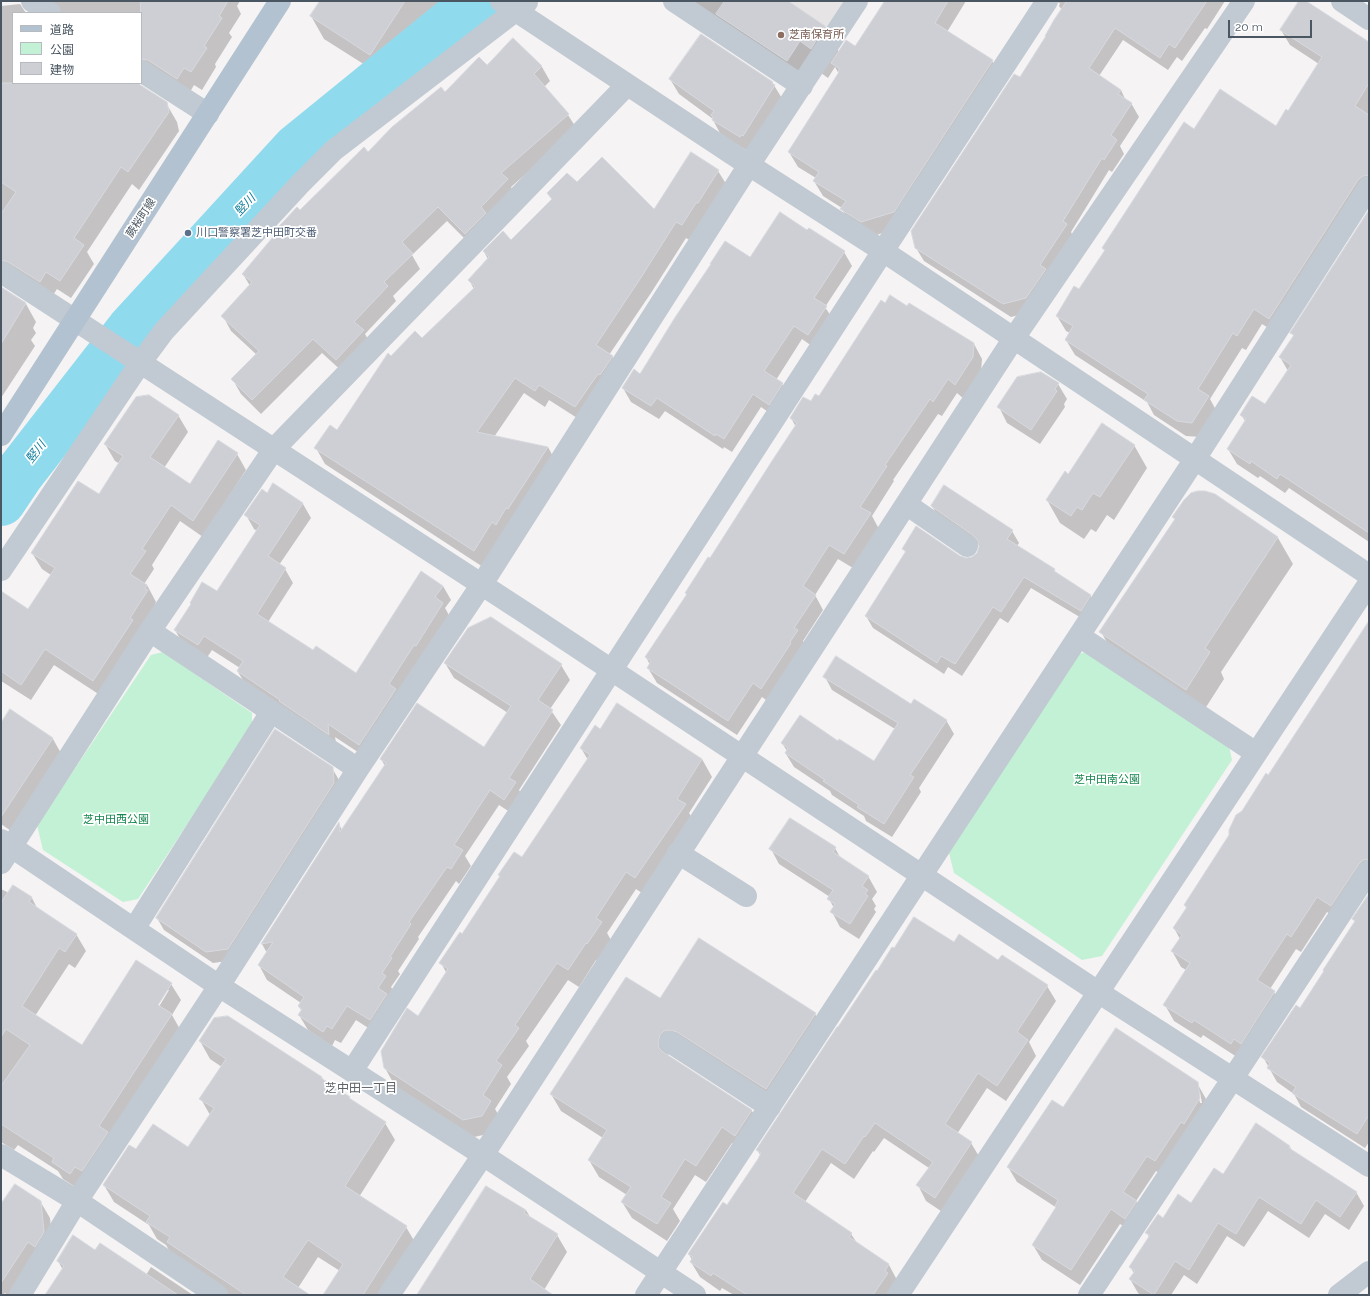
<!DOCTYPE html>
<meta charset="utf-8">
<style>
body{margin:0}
#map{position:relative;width:1370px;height:1296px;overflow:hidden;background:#f5f3f3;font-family:Raleway,"Noto Sans JP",sans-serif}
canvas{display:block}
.frame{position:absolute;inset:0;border:2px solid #4a5661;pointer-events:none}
.legend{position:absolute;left:12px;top:12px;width:130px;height:72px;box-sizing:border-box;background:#fff;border:1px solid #b7bbc0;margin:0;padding:5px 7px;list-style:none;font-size:12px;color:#4a5661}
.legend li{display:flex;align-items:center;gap:8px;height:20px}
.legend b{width:20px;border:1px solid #b7bbc0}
.scale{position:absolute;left:1228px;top:20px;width:84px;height:18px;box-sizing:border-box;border:2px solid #4a5661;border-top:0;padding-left:5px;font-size:12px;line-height:14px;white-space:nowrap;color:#4a5661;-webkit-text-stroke:3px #fff;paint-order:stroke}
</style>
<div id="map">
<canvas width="1370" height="1296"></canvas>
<div class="frame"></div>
<ul class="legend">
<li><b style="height:5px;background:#b3c2d1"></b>道路</li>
<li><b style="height:11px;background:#c3f1d5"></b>公園</li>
<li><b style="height:11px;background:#cdcfd5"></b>建物</li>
</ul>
<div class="scale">20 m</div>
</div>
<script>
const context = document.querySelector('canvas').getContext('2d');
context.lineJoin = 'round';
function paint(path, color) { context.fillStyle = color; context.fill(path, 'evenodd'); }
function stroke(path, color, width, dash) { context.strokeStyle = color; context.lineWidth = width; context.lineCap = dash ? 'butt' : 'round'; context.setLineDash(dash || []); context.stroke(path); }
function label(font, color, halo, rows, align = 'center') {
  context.font = font + ' Raleway,"Noto Sans JP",sans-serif'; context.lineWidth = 3.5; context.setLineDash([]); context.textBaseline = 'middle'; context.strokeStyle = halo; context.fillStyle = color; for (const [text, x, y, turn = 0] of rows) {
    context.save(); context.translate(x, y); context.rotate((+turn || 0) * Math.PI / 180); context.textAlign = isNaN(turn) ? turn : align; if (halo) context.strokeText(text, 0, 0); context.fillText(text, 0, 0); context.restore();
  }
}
paint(new Path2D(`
 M687,1H846L801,70H791Z`), '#e6e4e5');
paint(new Path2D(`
 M163,652L252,713V726L138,899L123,902L43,850L37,825L151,655Z
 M1087,652L1229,746L1232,760L1102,956L1082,960L954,873L949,853L1078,654Z`), '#c3f1d5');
paint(new Path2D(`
 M29,1H240L237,6L241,14L229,33L232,37L215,64L216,67L202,90L194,85L187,97L141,82V13H57Z
 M321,1H440L446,10L429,37L415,28L384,77L324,39L311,16Z
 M678,1H786L825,27L839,52L855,47L886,1H966L947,32L992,61L1001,76L902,227L870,237L850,224L842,209V208L823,196L814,181L816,178L798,167L789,152L839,74L835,67L828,78L817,70L804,90Z
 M1040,1H1225L1207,29L1205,28L1182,61L1177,57L1168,70L1123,40L1099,76L1121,90L1126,101L1131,103L1139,117L1120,146L1124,154L1112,172L1109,170L1071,232L1074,238L1034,311L1011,317L924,261L916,248L1062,10L1059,6L1060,3L1055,2Z
 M1300,1H1304L1369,44V183L1278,334L1262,324L1246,350L1242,348L1210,399L1217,412L1201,437L1186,436L1154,415L1147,402L1075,355L1066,340L1070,333L1066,331L1057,316L1080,291L1105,252L1103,248L1195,130L1276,127L1289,112L1319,64L1290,45L1281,30Z
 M20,4L26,13H13V83H140V86L166,103L177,122L179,131L139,190L132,184L87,252L94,264L71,298L57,289L50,300L1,283V6Z
 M513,40L542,67L550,81L544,87L568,115L577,129L511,187L515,195L474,248L447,221L412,255L420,269L393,296L396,301L365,334L371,345L345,374L322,353L261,414L241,394L233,380L257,355L231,331L223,316L250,286L243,274L300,212L368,153L445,94L487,67Z
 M670,79L772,82L783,100L748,151L721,135L713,120V119L679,94Z
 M718,171L728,187L691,241L686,238L651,293L609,355L612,356L621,373L585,423L549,400L545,407L524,393L494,437L548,447L557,464L483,567L325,464L316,448L338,432L391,357L422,339L474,289L469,280L488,259L484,252L511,242L552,200L548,193L577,184L655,210Z
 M1369,212V542L1289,488L1285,493L1260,476L1258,478L1237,464L1228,449L1246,422L1241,415L1265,406L1288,371L1280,357L1294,337L1292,333Z
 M807,231L844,252L852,266L825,307L834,321L816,349L802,339L776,380L782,384L790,398L777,418L761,407L732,452L724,447L723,449L665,411L659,419L631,402L623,388L640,375L750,258Z
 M1,288L26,304L36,322L33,328L36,333L31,340L35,346L1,398Z
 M974,344L982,359L981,372L964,399L957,393L942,416L938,414L893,480L894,481L872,516L879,529L853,568L838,559L815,595L823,610L803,641L806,646L770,703L762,697L737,735L657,683L648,668L650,665L646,657L687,595L686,593L711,560L796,427L791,418L819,397Z
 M1058,384L1067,399L1064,404L1065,407L1040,444L1007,423L999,407Z
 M178,415L188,432L164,468L190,485L237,454L246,470L203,537L180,521L152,565L154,569L144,584L147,585L156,602L155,604L156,608L103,697L54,665L31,700L1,681V600L28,610L51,575L42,569L32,553L99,495L120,464L115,461L105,444Z
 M1134,445L1147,468L1114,520L1107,515L1096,532L1091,529L1084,539L1060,523L1047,500L1069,475Z
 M273,484L303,504L311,518L279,565L285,569L293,583L268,622L313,652L357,674L443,586L451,600L445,608L450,617L367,758L335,737L337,748L246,685L238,672L240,668L212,650L206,659L183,644L175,630L217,592L257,531L254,529L246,515L267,494Z
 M932,506L1012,531L1019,543L1017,546L1054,570L1056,573L1090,595L1097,607L1088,622L1031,588L1008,623L1000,618L962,676L948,667L944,674L873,628L866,616L906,553L903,549L960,557L966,559L972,558L978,553L980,546L939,518Z
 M1174,517L1278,538L1293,564L1221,672L1224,679L1201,715L1116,658L1101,632L1175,520Z
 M1369,636V859L1355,879L1341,921L1327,912L1301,952L1296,949L1270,989L1274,992L1283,1008L1240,1059L1203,1035L1201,1038L1174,1021L1165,1005L1186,970L1181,967L1172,951L1180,939L1174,928L1187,909L1185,906L1230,835L1243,812Z
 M445,663L561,665L570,680L550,709L561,725L519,790L524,798L513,814L499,805L465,856L471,866L459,884L456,881L418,937L419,939L398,971L400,974L391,987L394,992L379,1035L356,1020L341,1043L335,1040L332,1046L308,1030L299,1015L302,1011L299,1007L301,1003L267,980L259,965L267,953L262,944L339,824L342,830L385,766L381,759L484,748L508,713L454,678Z
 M825,677L911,705L946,720L954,734L919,788L921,792L892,837L866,821L864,816L832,795L830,791L794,767L786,754L787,751L782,743L839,742L874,763L895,729L832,690Z
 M10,711L53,739L66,762L17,835L1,824V724Z
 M601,730L702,759L712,777L689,813L695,822L645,895L636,889L607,933L611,940L597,961L596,960L579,987L568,980L526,1041L529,1046L507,1077L511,1084L495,1109L501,1119L492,1133L474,1137L395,1086L385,1068L447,974L441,963L522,859L588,760L581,748Z
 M332,768L339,780L235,960L213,963L164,930L157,918Z
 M835,848L841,859L868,876L877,892L872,899L876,906L874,909L876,912L859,939L840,927L832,912L834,908L829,899L830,897L779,864L771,849Z
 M13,886L32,898L38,910L76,934L86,951L75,968L69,964L35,1016L82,1047L171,984L181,1000L172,1015L181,1031L80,1190L63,1179L58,1171L18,1145L14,1150L1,1142V889L9,893ZM166,990H169L157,1010L155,1009Z
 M1369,896V1142L1365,1148L1301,1107L1294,1094L1277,1082L1263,1057L1301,1009L1355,922L1354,919Z
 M954,943L999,962L1047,986L1056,1001L1029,1042L1036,1056L1006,1101L987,1088L957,1134L971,1143L980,1158L944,1213L926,1201L918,1185L929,1168L884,1138L874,1152L873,1151L854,1179L831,1163L805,1202L851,1234L857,1243L889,1265L897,1280L892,1295H734L722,1288L720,1291L700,1277L691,1262L692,1260L689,1254L727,1206L761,1156L757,1150Z
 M660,1000L815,1014L825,1031L776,1106L669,1052L668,1057L752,1111L761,1128L745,1152L732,1143L706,1182L695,1175L673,1209L680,1221L667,1241L632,1218L622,1202L627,1195L599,1177L589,1160L603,1138L561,1111L551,1094Z
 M200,1041L322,1077L323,1080L349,1097L352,1102L385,1123L395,1140L359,1197L406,1227L416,1244L384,1295H324L340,1271L318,1257L298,1288L308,1295H225L176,1262L166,1245L157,1239L149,1225L114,1202L104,1185L136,1151L189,1148L210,1115L201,1099L222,1067L210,1059Z
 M1197,1083L1206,1099L1164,1176L1156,1171L1136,1201L1145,1217L1134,1233L1120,1224L1080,1285L1042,1260L1033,1245L1057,1208L1017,1182L1008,1167L1064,1108ZM1198,1092H1200L1202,1103H1200Z
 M1290,1147L1292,1151L1356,1192L1364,1206L1349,1230L1325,1214L1309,1238L1268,1211L1244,1247L1227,1236L1197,1284L1184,1275L1171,1295H1141L1138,1293L1130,1279L1134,1273L1130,1267L1149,1237L1147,1233L1163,1219L1191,1204L1223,1175Z
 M40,1201L50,1218L53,1249L13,1295H7L5,1293L3,1295H1V1206Z
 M526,1210L530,1217L557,1235L567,1252L541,1295H418Z
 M96,1251L146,1275L151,1267L193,1295H46L63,1270L58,1261Z`), '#0003');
stroke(new Path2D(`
 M1,501L19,474L131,330L297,149L479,1`), '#90daee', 50);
const building = new Path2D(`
 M141,1H228L219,16L222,18L204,46L207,48L191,72L184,68L177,79L148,60L141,59Z
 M320,1H405L370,55L310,16Z
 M725,1H788L825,26L811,49L800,41L787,61L716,14Z
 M885,1H948L935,23L993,60L894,212L861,222L840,209L846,201L813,181L819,172L788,152L839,72L838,71L840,69L831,63L846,40L855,46Z
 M1067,1H1207L1175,48L1169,44L1160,58L1115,28L1089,68L1121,90L1118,94L1132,103L1111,135L1117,140L1104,160L1102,158L1063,221L1067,224L1040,265L1046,269L1026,298L1003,304L915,248L911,231L1014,74L1020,77L1046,36H1045L1054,20Z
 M1299,1H1306L1369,42V83L1355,106L1369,115V175L1363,176L1358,180L1269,319L1254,309L1237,336L1233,333L1198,389L1209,396L1192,423L1177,421L1144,400L1148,394L1065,340L1073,326L1056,316L1074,286L1079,289L1105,250L1102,248L1184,122L1194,129L1220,89L1276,126L1286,109L1288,111L1322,57L1280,30Z
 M701,34L773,82L772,83L775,85L743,136L741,135L740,137L712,120L713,117L711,115L714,111L669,79Z
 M513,38L542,66L534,74L569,114L501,173L508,179L481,207L486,213L465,234L438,207L402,242L413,254L384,282L388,286L354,322L364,330L336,360L313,339L252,400L231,379L259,351L221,316L252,282L242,274L273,237L271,235L297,207L300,210L364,147L368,152L392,127L441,87L445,92L479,57L487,65Z
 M1,83H137L167,102L169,112L128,172L121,167L74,238L84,245L60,281L46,272L40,282L8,262L1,260V214L16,192L1,182Z
 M691,152L719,170L698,203H696L682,225L676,222L642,276L596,345L613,356L600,375L598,374L575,407L539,385L535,391L515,378L477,432L548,447L508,509L506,508L496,525L492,522L474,551L314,448L330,425L337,430L388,353L391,356L415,331L422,338L475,287L468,280L489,257L483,251L503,231L511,240L552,199L547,193L567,173L577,182L602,157L654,209Z
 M1369,210V533L1280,474L1277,479L1251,461L1250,464L1227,449L1246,419L1240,415L1252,396L1265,404L1291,365L1279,357L1294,335L1290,333Z
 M780,212L807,230L809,228L845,251L814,298L827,306L808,335L794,326L764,371L783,383L769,405L753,394L724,439L716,434L715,436L657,398L651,406L622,388L634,369L640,374L676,316L711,264H710L725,241L750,257Z
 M1,287L26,303L1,344Z
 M890,295L907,306L909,303L974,343L973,357L955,385L948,379L933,402L930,399L885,465L887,466L860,507L871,513L844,554L829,545L803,586L816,595L794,628L798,630L790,642L791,643L761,689L753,683L728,721L647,668L651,661L645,657L687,594L685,593L708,557L710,558L772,461L797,423L790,418L803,397L811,401L815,394L819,396L881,300L885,303Z
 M1041,372L1059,383L1055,389L1057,391L1031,430L997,407L1017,377Z
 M149,395L179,415L150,457L190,484L218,440L238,453L193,521L171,505L142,549L146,551L130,574L147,585L145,589L148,590L130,618L133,620L93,681L45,649L21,685L1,671V591L28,609L55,568L31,553L78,481L99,494L123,456L104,444L136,397Z
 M1102,423L1135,445L1100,497L1093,493L1082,510L1077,507L1071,516L1046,500L1065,471L1068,474Z
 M273,483L303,503L268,556L286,568L257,614L313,650L316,646L356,673L421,571L443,586L435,597L443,603L416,646L414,645L389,684L396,689L359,745L328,724L329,735L279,701L280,700L237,671L243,661L204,636L198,645L174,630L191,604L190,603L202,582L217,591L260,525L244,515L262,489L267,493Z
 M944,485L1013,530L1007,539L1055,569L1054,571L1091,595L1081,611L1024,577L1001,612L993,607L955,664L941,656L937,663L865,616L906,551L902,549L916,526L960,556L966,558L972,557L977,553L979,547L978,541L974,536L931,506Z
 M1198,491H1205L1215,494L1278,537L1205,648L1210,652L1186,690L1099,632L1175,519L1172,517L1184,500L1191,493Z
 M491,617L562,664L538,700L553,710L509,778L516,782L504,800L490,790L454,845L463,850L451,869L447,867L409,922L411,924L390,957L392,958L382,973L386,976L378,988L387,994L370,1020L347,1006L332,1029L327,1026L323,1032L298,1015L302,1009L298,1006L304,997L258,965L273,942L261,944L339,822L340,832L386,763L380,759L417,703L484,747L511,706L444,663L468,628Z
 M1369,621V859L1363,860L1359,864L1331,906L1317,897L1291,937L1287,934L1257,980L1275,991L1241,1044L1234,1039L1231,1044L1194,1020L1192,1023L1163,1005L1190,963L1171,951L1182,935L1173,928L1187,907L1184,905L1229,835V830L1236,815L1242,811L1266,773L1268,775Z
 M836,656L911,704L914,699L947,720L910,775L914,777L884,824L857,807L859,805L823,781L825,780L785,753L788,748L781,743L800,715L838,741L839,739L874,761L898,723L823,677Z
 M617,703L702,759L677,799L686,804L635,878L626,872L596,918L602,922L587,944L586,943L568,970L557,963L515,1025L519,1028L496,1061L502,1065L483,1095L491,1101L482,1116L463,1120L384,1068L381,1051L407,1008L418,1016L448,969L439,963L460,932L462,934L500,876L498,875L514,852L522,857L590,755L580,748L595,725L600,729Z
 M10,709L53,738L1,817V723Z
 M275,729L333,767L334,783L228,949L206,952L156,918Z
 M790,818L836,847L833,852L869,876L862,886L868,890L865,894L868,896L850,924L830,912L835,904L827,899L833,890L769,849Z
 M13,885L32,897L29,902L77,934L65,952L59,948L22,1006L82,1045L136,960L172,983L158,1005L172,1014L99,1126L108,1132L82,1171L75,1167L70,1174L52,1162L54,1158L1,1124V1086L30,1045L6,1029L1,1037V903Z
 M1369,894V1115L1357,1134L1292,1093L1296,1087L1267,1068L1270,1063L1261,1057L1296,1005L1300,1008L1324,971L1323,970L1355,921L1352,919Z
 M914,917L954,942L959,934L998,960L1002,955L1048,985L1017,1032L1028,1040L997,1086L978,1073L945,1124L972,1142L935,1198L916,1185L933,1162L875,1123L865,1137L864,1136L845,1164L822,1149L793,1193L852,1233L849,1237L889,1264L885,1271L888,1273L873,1295H747L713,1273L711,1276L690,1262L693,1257L688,1254L723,1202L727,1205L758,1159L761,1153L756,1150L837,1027H838L876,970L877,971L892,947L894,948Z
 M699,938L816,1013L766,1089L677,1032L670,1030L664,1031L660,1035L658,1042L659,1048L663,1052L752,1110L735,1136L722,1127L696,1166L685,1159L661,1197L671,1203L657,1224L621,1202L631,1187L588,1160L607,1130L550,1094L626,977L660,998Z
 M228,1016L322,1077L321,1078L350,1097L349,1098L386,1122L345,1186L407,1226L363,1295H323L343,1264L308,1240L283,1277L310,1295H246L167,1242L170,1237L146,1222L150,1216L103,1185L129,1145L136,1149L153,1124L188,1147L214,1108L199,1099L226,1059L199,1041L214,1018Z
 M1116,1028L1198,1082L1200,1098L1184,1124L1181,1122L1155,1161L1147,1156L1123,1192L1137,1201L1125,1219L1111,1209L1071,1270L1032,1245L1056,1207L1055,1206L1058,1200L1007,1167L1052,1100L1063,1107Z
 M1256,1123L1290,1146L1289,1148L1357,1192L1340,1217L1316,1200L1301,1224L1259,1197L1236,1234L1218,1223L1189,1270L1175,1261L1154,1295L1129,1279L1135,1271L1129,1267L1150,1235L1145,1233L1158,1214L1163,1218L1178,1194L1191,1203L1214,1168L1223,1174Z
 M15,1184L41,1201L44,1232L35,1247L28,1242L1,1283V1204Z
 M486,1186L526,1210L524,1213L558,1234L530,1279L553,1295H417Z
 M73,1235L95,1250L100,1243L178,1295H45L64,1266L57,1261Z`);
paint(building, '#cdcfd5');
stroke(building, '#d7d9de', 1);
stroke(new Path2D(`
 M32,1L50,13
 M501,1L749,165L883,251L1369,575
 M674,1L802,86
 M1342,1L1369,19
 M141,71L208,114
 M1,272L527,614L1098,992L1369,1166
 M906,504L967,546
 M1,570L141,362L164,331L300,184L334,150L527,2
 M150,631L358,769
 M1079,636L1256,753
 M1,840L219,986L483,1155L695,1295
 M678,853L746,896
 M1,863L150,631L274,449L627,85
 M134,929L271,712
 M670,1042L770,1107
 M352,1071L883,251L1047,1
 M1,1155L77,1201L217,1295
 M20,1295L77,1201L219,986L358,769L482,584L749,165L857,1
 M389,1295L483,1155L1014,338L1244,1
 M646,1295L1195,459L1369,187
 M898,1295L1369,583
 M1089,1295L1233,1078L1369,871
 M1339,1295L1369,1272`), '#c1cad2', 22);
stroke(new Path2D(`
 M1,435L280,1`), '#b3c2d1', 22);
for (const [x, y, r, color] of [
 [781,35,4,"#8d6e63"],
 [188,233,4,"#5c6f8a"]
]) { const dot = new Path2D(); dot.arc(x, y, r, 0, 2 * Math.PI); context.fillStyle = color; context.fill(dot); stroke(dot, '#fff', 1.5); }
label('11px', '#785e54', '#fff', [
 ["芝南保育所",789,35]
], 'left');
label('11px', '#4a5661', '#fff', [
 ["蕨桜町線",141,218,-57]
]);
label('11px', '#4e5e75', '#fff', [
 ["川口警察署芝中田町交番",196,233]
], 'left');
label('11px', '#17864f', '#fff', [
 ["芝中田南公園",1107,780],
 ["芝中田西公園",116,820]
]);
label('italic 12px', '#0c7c9b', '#fff', [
 ["竪川",245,205,-47],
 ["竪川",36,452,-52]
]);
label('12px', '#5f6368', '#fff', [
 ["芝中田一丁目",361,1088]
]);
</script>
